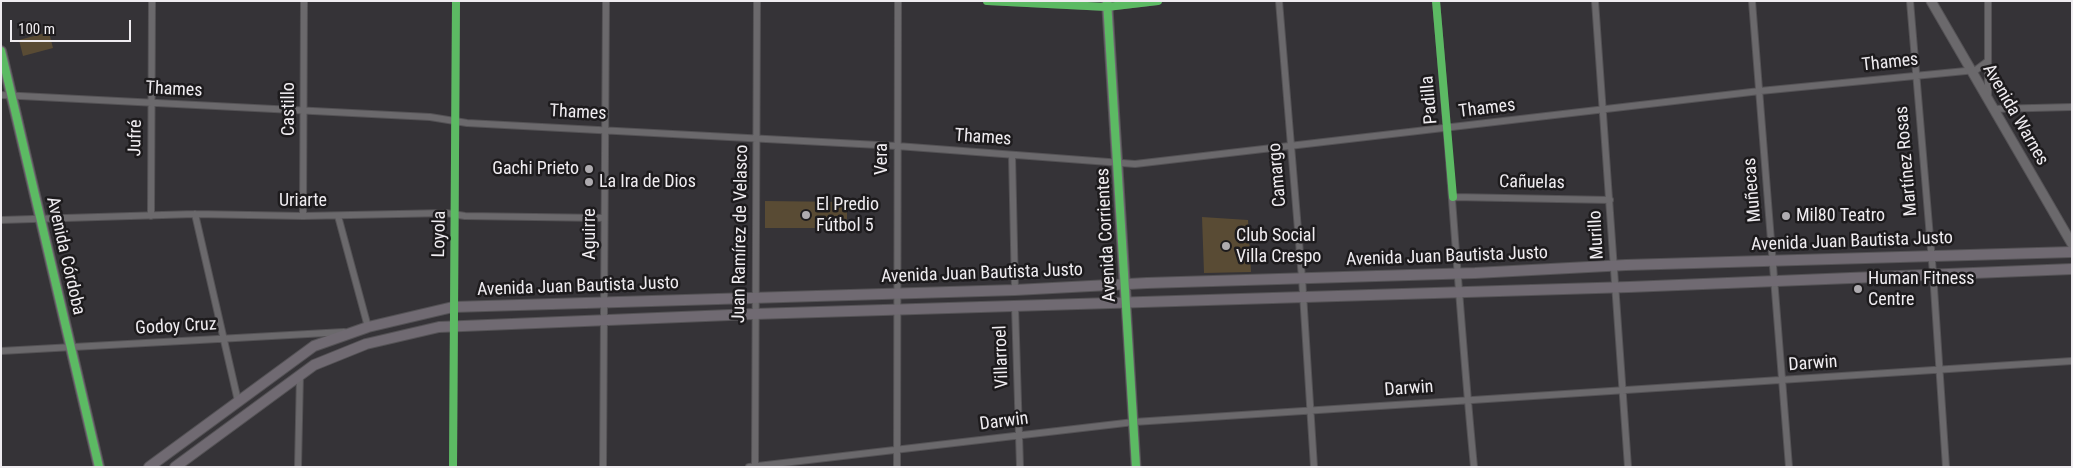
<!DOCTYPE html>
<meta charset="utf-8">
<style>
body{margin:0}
#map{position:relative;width:2073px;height:468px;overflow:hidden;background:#353337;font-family:"Roboto Condensed",sans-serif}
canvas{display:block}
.frame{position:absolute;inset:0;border:2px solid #efecf0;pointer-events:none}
.scale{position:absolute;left:10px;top:20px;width:121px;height:22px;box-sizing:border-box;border:2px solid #efecf0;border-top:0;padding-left:6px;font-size:15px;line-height:18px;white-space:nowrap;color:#efecf0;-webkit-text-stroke:4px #1d1b1d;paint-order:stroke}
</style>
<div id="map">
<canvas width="2073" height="468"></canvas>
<div class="frame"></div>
<div class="scale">100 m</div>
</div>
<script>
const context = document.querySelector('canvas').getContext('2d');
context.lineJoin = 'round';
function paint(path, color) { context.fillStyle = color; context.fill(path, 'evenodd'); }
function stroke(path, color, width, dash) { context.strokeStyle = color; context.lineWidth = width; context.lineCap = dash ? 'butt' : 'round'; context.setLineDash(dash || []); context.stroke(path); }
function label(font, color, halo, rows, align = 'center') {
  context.font = font + ' "Roboto Condensed",sans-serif'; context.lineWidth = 5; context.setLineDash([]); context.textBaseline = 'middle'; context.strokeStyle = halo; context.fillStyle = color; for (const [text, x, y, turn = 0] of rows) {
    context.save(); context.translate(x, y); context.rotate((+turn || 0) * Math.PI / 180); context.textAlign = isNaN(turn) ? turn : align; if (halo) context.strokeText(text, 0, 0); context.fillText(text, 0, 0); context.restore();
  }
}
paint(new Path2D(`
 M49,32L53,48L23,56L19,40Z
 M765,201L847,202V228H765Z
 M1202,217L1248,220L1251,272L1204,273Z`), '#594b34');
const minor = new Path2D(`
 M987,1L1107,7L1158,1
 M1279,1L1302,278L1314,467
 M1436,1C1450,156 1459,312 1474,467
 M1595,1L1628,467
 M1752,1L1789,467
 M1910,1L1933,273L1946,467
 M1988,1V98
 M1,95L430,117L467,123L897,146L1135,164L1760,91L1976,70L1988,61
 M1993,109L2072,107
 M1012,155L1015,290
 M1453,197L1610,200
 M195,214L238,401
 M151,216L152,1
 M303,216L304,1
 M338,216L368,327
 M1,220L195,214L303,216L446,213L465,216L604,218
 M1015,306L1020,467
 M1,351L344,332
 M298,467L300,374
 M453,467L456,1
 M603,467L606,1
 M749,467L1134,422L2072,361
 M755,467L757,1
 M897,467L898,1`);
const secondary = new Path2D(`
 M1931,1L2072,244
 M1126,304L1136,467`);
const primary = new Path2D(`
 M1107,1L1126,304
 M1,51L99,467
 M149,467L314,346L368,327L453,307L1015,290L1147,283L1475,273L1626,265L2072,252
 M175,467L314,365L366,344L439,327L754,314L1629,287L2072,269`);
stroke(minor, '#545255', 8);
stroke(secondary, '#545255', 11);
stroke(primary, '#545255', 12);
stroke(minor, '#6b696c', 6);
stroke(secondary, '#6b696c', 9);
stroke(primary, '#706a72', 10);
stroke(new Path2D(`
 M987,1L1107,7L1158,1
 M1107,1L1136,467
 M1436,1L1453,197
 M1,51L99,467
 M453,467L456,1`), '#5cba63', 8);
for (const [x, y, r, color] of [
 [589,169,5,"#aeabaf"],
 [589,182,5,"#aeabaf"],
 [806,215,5,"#aeabaf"],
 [1786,216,5,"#aeabaf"],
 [1226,246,5,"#aeabaf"],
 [1858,289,5,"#aeabaf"]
]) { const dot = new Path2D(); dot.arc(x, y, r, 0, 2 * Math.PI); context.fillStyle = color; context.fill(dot); stroke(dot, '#1d1b1d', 2); }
label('18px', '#efecf0', '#1d1b1d', [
 ["Thames",1890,63,-6],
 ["Thames",174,90,3],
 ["Padilla",1430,100,-95],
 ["Castillo",289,109,-90],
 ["Thames",1487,109,-7],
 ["Thames",578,113,3],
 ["Avenida Warnes",2015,115,60],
 ["Jufré",136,138,-89],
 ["Thames",983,138,4],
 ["Vera",882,159,-90],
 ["Martínez Rosas",1907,161,-95],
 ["Camargo",1278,175,-95],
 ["Cañuelas",1532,183,1],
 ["Muñecas",1753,190,-95],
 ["Uriarte",303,201],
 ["Loyola",440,234,-89],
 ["Aguirre",590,234,-90],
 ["Juan Ramírez de Velasco",741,234,-89],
 ["Avenida Corrientes",1107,235,-93],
 ["Murillo",1597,235,-93],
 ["Avenida Juan Bautista Justo",1852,242,-2],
 ["Avenida Córdoba",65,256,77],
 ["Avenida Juan Bautista Justo",1447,257,-2],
 ["Avenida Juan Bautista Justo",982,274,-2],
 ["Avenida Juan Bautista Justo",578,287,-2],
 ["Godoy Cruz",176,327,-3],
 ["Villarroel",1002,357,-92],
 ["Darwin",1813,364,-4],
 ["Darwin",1409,389,-4],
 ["Darwin",1004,422,-7]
]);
label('18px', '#efecf0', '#1d1b1d', [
 ["Gachi Prieto",579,169,"right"],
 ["La Ira de Dios",599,182],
 ["El Predio",816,205],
 ["Fútbol 5",816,226],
 ["Mil80 Teatro",1796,216],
 ["Club Social",1236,236],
 ["Villa Crespo",1236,257],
 ["Human Fitness",1868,279],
 ["Centre",1868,300]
], 'left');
</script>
